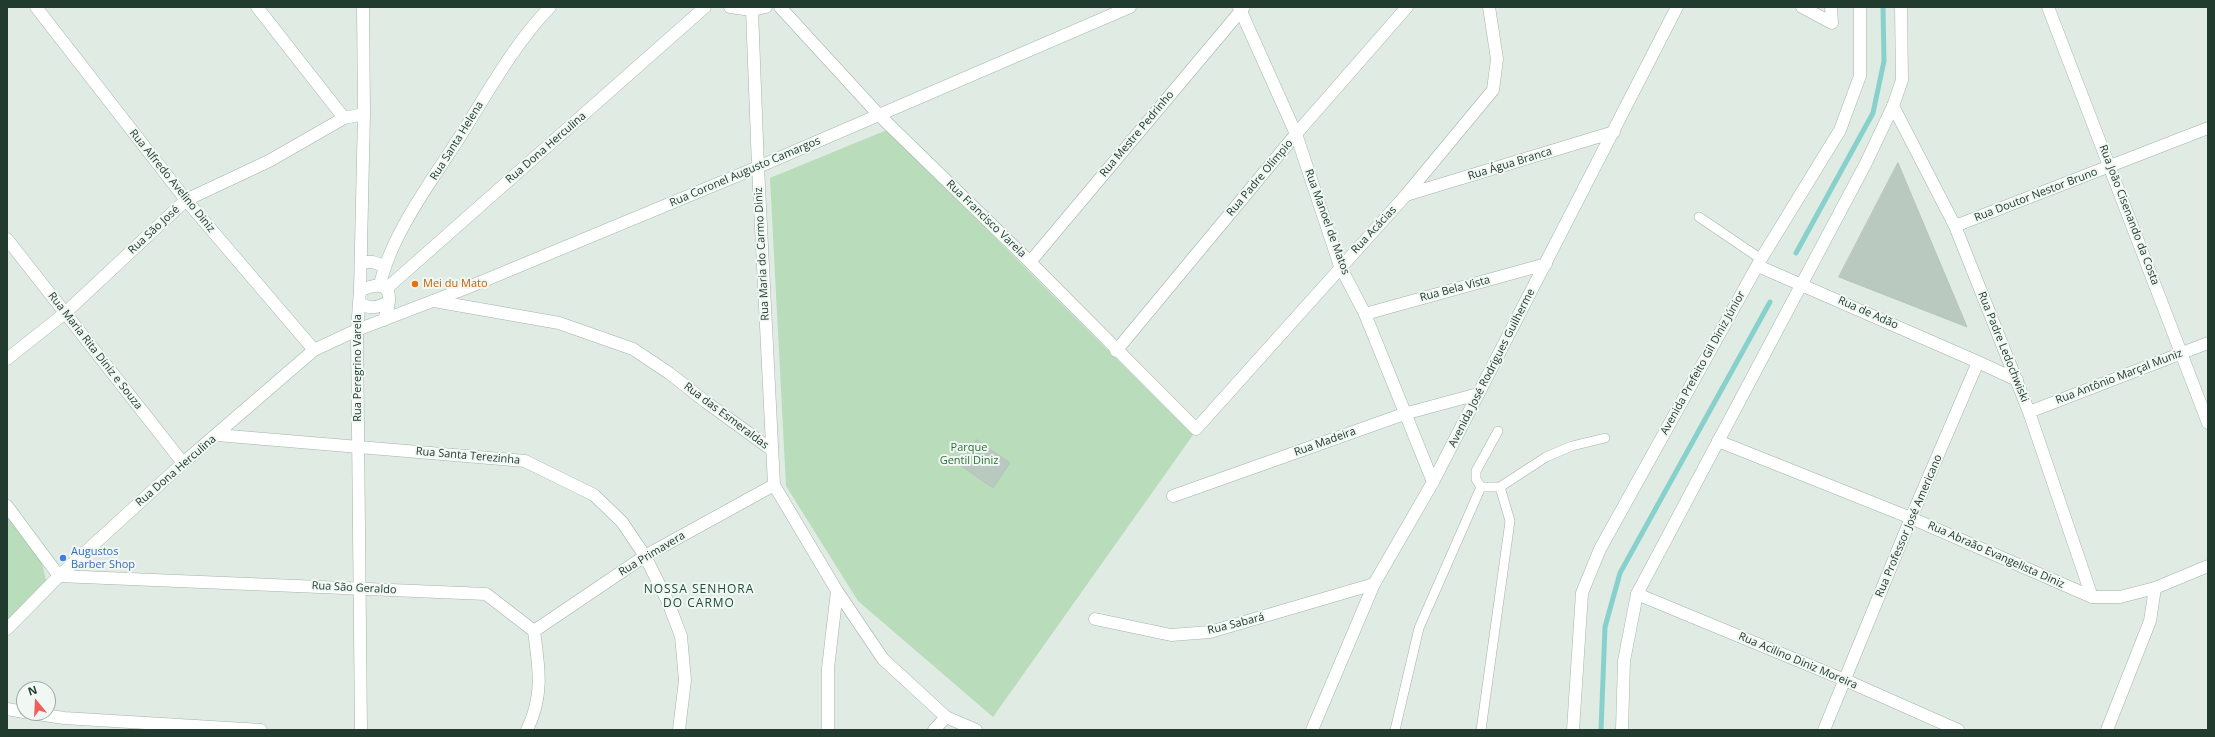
<!DOCTYPE html>
<meta charset="utf-8">
<style>
body{margin:0}
#map{position:relative;width:2215px;height:737px;overflow:hidden;background:#e0ebe4;font-family:"Open Sans",sans-serif}
canvas{display:block}
.frame{position:absolute;inset:0;border:8px solid #213b2f;pointer-events:none}
.north{position:absolute;left:16px;top:681px;width:40px;height:40px;box-sizing:border-box;background:#f1f8f3;border:1px solid #9eaca5;border-radius:50%;rotate:342deg;font-size:11px;font-weight:700;line-height:16px;text-align:center;color:#213b2f}
.north::after{content:'';display:block;margin:auto;width:14px;height:18px;background:#f15e59;clip-path:polygon(50% 0,100% 100%,50% 72%,0 100%)}
</style>
<div id="map">
<canvas width="2215" height="737"></canvas>
<div class="frame"></div>
<div class="north">N</div>
</div>
<script>
const context = document.querySelector('canvas').getContext('2d');
context.lineJoin = 'round';
function paint(path, color) { context.fillStyle = color; context.fill(path, 'evenodd'); }
function stroke(path, color, width, dash) { context.strokeStyle = color; context.lineWidth = width; context.lineCap = dash ? 'butt' : 'round'; context.setLineDash(dash || []); context.stroke(path); }
function label(font, color, halo, rows, align = 'center') {
  context.font = font + ' "Open Sans",sans-serif'; context.lineWidth = 4; context.setLineDash([]); context.textBaseline = 'middle'; context.strokeStyle = halo; context.fillStyle = color; for (const [text, x, y, turn = 0] of rows) {
    context.save(); context.translate(x, y); context.rotate((+turn || 0) * Math.PI / 180); context.textAlign = isNaN(turn) ? turn : align; if (halo) context.strokeText(text, 0, 0); context.fillText(text, 0, 0); context.restore();
  }
}
paint(new Path2D(`
 M887,130L1193,435L993,717L858,601L786,486L770,178Z
 M7,515L40,555L47,584L7,622Z`), '#b9dcbb');
stroke(new Path2D(`
 M1796,253L1873,113L1884,61L1883,7
 M1601,730L1605,627L1620,573L1770,302`), '#88d0cc', 5);
const building = new Path2D(`
 M1898,163L1967,327L1839,277Z
 M977,440L1010,463L993,488L960,465Z`);
paint(building, '#b9c9bf');
stroke(building, '#b3c5b9', 1);
const lane = new Path2D(`
 M1699,217L1761,259
 M1481,487L1476,479V471L1498,431
 M1500,487L1546,457L1572,446L1605,438
 M1395,730L1419,628L1481,487H1500L1510,521L1481,730`);
const street = new Path2D(`
 M36,7L186,200L314,350
 M257,7L344,118
 M730,7L752,10L766,7
 M780,7L879,115L1030,262L1196,429L1406,195L1493,90L1497,59L1489,7
 M1802,7L1832,23L1831,7
 M2048,7L2208,423
 M752,10L758,167L774,485L837,591L883,659L946,717L976,730
 M1893,106L1955,226L2029,412L2092,597
 M1406,195L1614,132
 M1955,226L2208,128
 M7,239L183,463
 M361,262H373L384,266
 M1030,262L1244,7
 M1758,266L1978,362
 M386,289L705,7
 M360,291L364,114L363,7
 M434,301L559,323L633,349L669,373L706,402L772,450
 M1365,314L1546,264
 M357,330L361,730
 M1116,351L1296,134L1407,7
 M7,359L65,313L186,200L269,161L344,118L364,114
 M2029,412L2208,343
 M217,435L525,461L594,495L622,522L645,556L668,602L681,636L685,680L679,730
 M1718,441L1911,518L2092,597H2120L2155,588L2208,566
 M1173,496L1404,414L1478,394
 M59,576L486,594L534,631C539,668 544,695 527,730
 M1637,594L1845,680L1958,730
 M1095,619L1171,635L1210,632L1374,584
 M534,631L645,556L774,485
 M7,709L24,712
 M31,713L64,718L261,730
 M828,730V668L837,591
 M934,730L946,717
 M1824,730L1911,518L1978,362L2017,380
 M2107,730L2150,621L2155,588`);
const secondary = new Path2D(`
 M1239,7L1296,134L1340,266L1365,314L1433,482
 M380,285C391,234 433,179 461,135C488,92 514,44 550,7
 M359,302C369,310 377,308 388,302
 M357,330L360,291C370,286 389,280 389,298C390,304 386,313 384,320
 M7,506L59,576
 M7,629L59,576L183,463L314,350L357,330L464,289L758,167L1130,7
 M1312,730L1374,584L1433,482L1677,7
 M1573,730L1582,593L1600,549L1761,259L1840,130L1860,76V7
 M1622,730L1624,661L1637,594L1866,163L1893,106L1902,80L1901,7`);
stroke(lane, '#a3b3aa', 10);
stroke(street, '#a3b3aa', 13);
stroke(secondary, '#a2baac', 13);
stroke(lane, '#fff', 9);
stroke(street, '#fff', 12);
stroke(secondary, '#fff', 12);
for (const [x, y, r, color] of [
 [415,284,4,"#e8710a"],
 [63,558,4,"#3f7fe0"]
]) { const dot = new Path2D(); dot.arc(x, y, r, 0, 2 * Math.PI); context.fillStyle = color; context.fill(dot); stroke(dot, '#f1f8f3', 1.5); }
label('11px', '#213b2f', '#f1f8f3', [
 ["Rua Mestre Pedrinho",1137,134,-50],
 ["Rua Santa Helena",457,141,-58],
 ["Rua Dona Herculina",546,148,-41],
 ["Rua Água Branca",1510,164,-17],
 ["Rua Coronel Augusto Camargos",745,172,-23],
 ["Rua Padre Olímpio",1260,178,-50],
 ["Rua Alfredo Avelino Diniz",172,181,51],
 ["Rua Doutor Nestor Bruno",2036,195,-21],
 ["Rua João Cisenando da Costa",2129,215,69],
 ["Rua Francisco Varela",986,219,44],
 ["Rua Manoel de Matos",1327,222,70],
 ["Rua São José",154,230,-43],
 ["Rua Acácias",1374,230,-47],
 ["Rua Maria do Carmo Diniz",762,254,-93],
 ["Rua Bela Vista",1455,289,-15],
 ["Rua de Adão",1868,313,24],
 ["Rua Padre Ledochwiski",2003,347,68],
 ["Rua Maria Rita Diniz e Souza",95,351,52],
 ["Avenida Prefeito Gil Diniz Júnior",1703,363,-61],
 ["Rua Peregrino Varela",358,368,-90],
 ["Avenida José Rodrigues Guilherme",1492,368,-63],
 ["Rua Antônio Marçal Muniz",2119,377,-21],
 ["Rua das Esmeraldas",726,416,37],
 ["Rua Madeira",1325,442,-20],
 ["Rua Santa Terezinha",468,456,5],
 ["Rua Dona Herculina",176,471,-41],
 ["Rua Professor José Americano",1909,526,-67],
 ["Rua Primavera",652,554,-31],
 ["Rua Abraão Evangelista Diniz",1996,555,24],
 ["Rua São Geraldo",354,588,3],
 ["Rua Sabará",1236,624,-14],
 ["Rua Acilino Diniz Moreira",1798,661,23]
]);
label('11px', '#c56008', '#f1f8f3', [
 ["Mei du Mato",423,284]
], 'left');
label('11px', '#2c7238', '#f1f8f3', [
 ["Parque",969,448],
 ["Gentil Diniz",969,461]
]);
label('11px', '#366cbe', '#f1f8f3', [
 ["Augustos",71,552],
 ["Barber Shop",71,565]
], 'left');
context.letterSpacing = '1px';
label('12px', '#1d4d37', '#f1f8f3', [
 ["NOSSA SENHORA",699,590],
 ["DO CARMO",699,604]
]);
context.letterSpacing = '0px';
</script>
